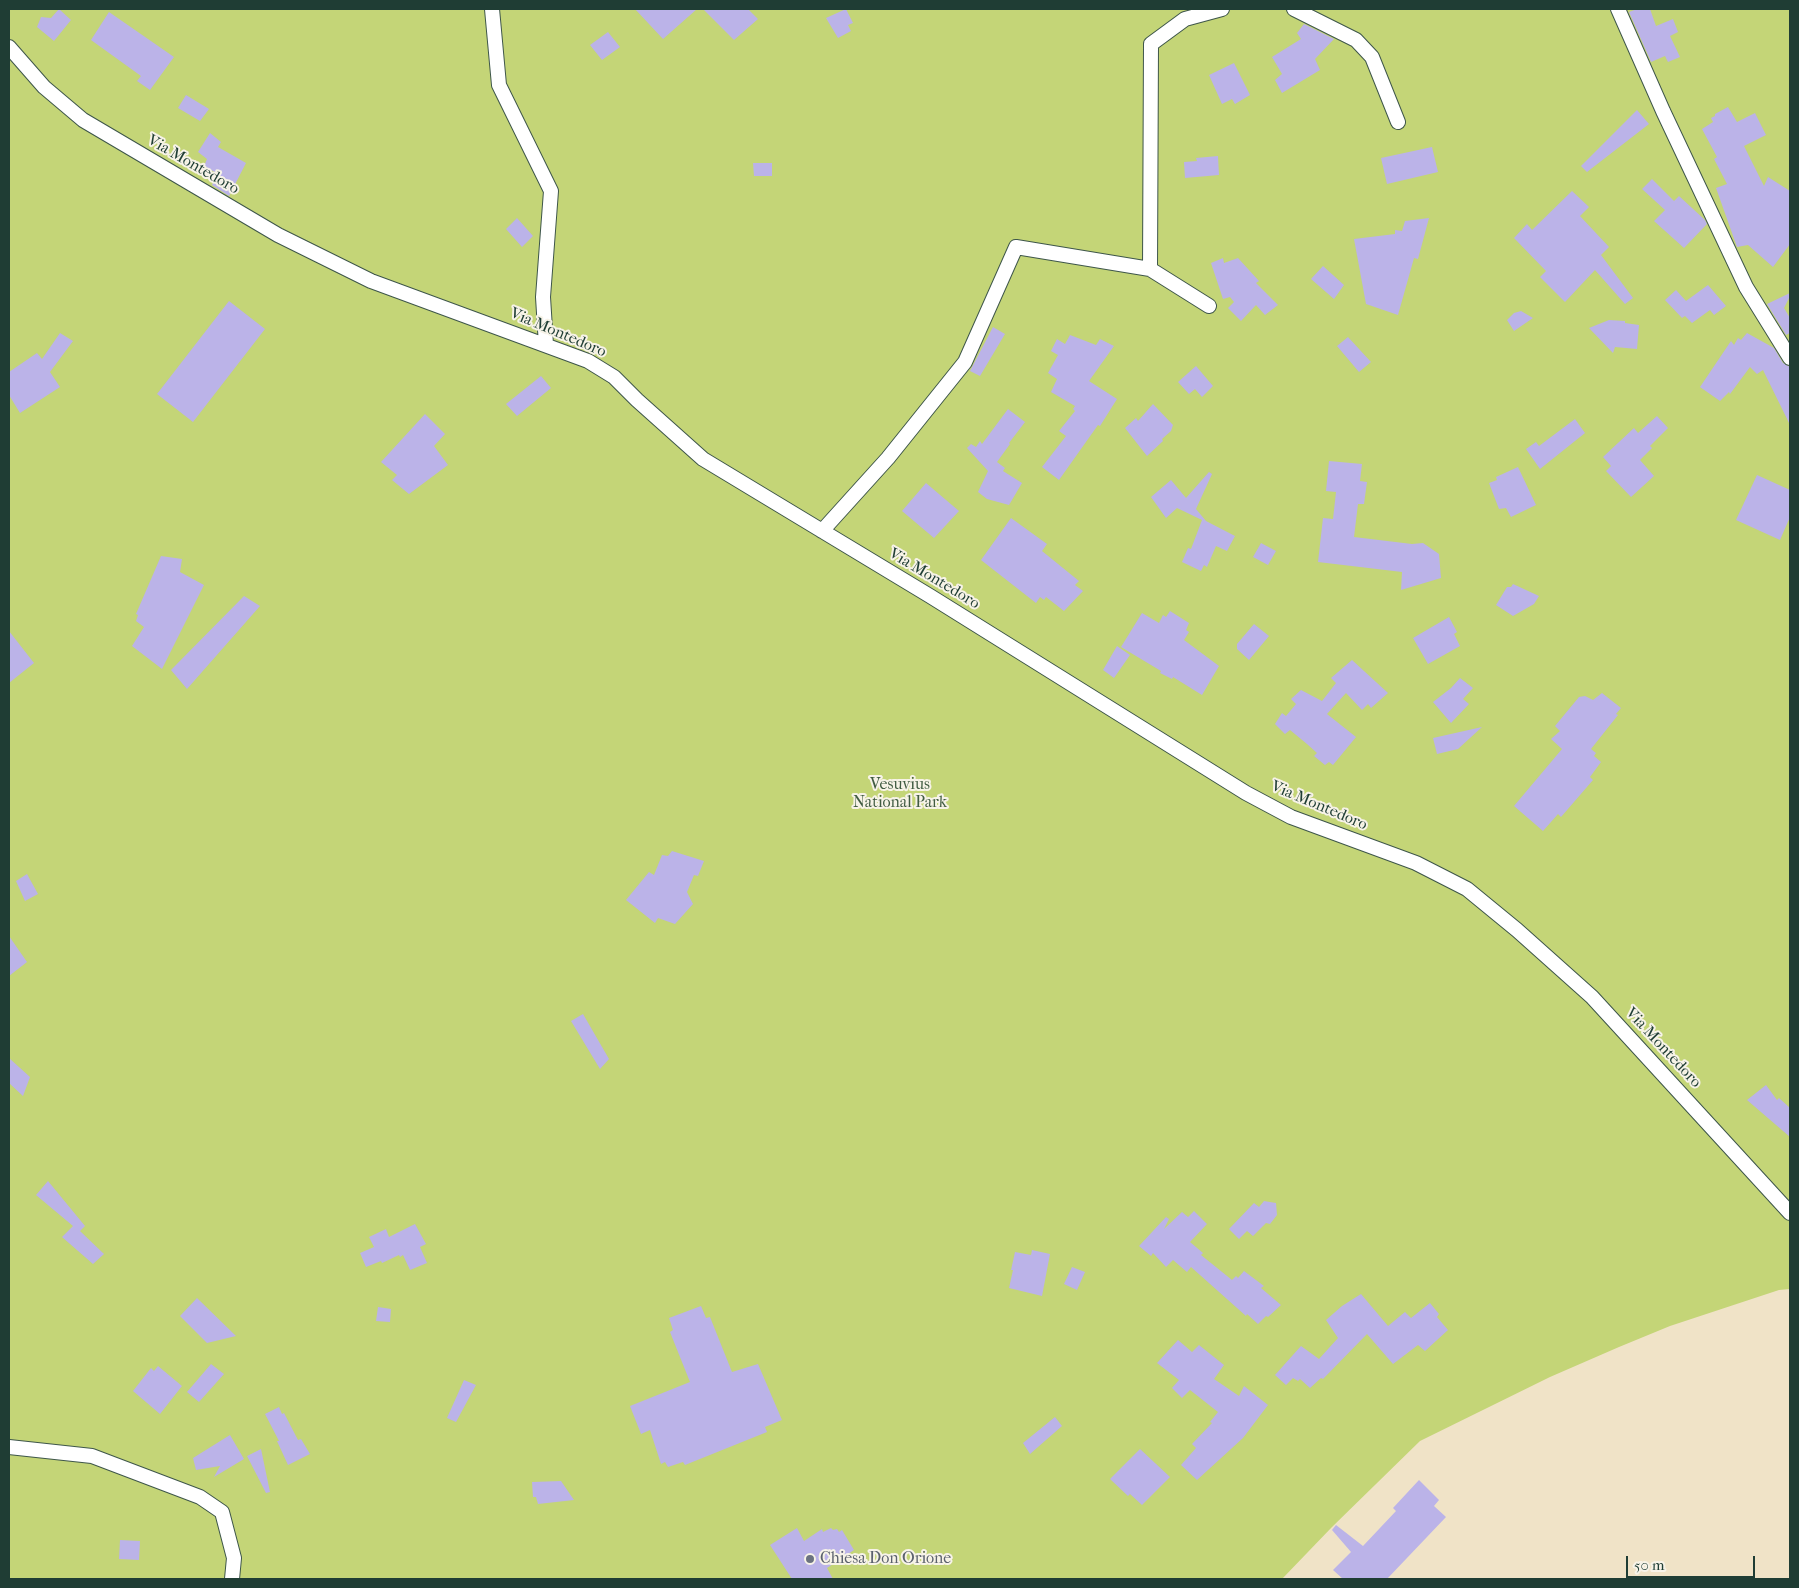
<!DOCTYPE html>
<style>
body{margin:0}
#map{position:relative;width:1799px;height:1588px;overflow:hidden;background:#f0e3c7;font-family:"IM FELL French Canon",serif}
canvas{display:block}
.frame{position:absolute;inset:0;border:10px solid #1f3d34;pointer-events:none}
.scale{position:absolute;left:1626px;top:1556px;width:129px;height:22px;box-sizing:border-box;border:2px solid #1f3d34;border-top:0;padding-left:6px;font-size:15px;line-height:18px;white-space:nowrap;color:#1f3d34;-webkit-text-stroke:4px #f7f3e8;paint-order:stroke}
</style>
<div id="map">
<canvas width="1799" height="1588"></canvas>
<div class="frame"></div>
<div class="scale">50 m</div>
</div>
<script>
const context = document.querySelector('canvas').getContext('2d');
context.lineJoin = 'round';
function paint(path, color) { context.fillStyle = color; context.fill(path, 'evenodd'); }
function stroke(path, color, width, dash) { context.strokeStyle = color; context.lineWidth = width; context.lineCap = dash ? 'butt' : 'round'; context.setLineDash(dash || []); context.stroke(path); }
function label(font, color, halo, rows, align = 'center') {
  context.font = font + ' "IM FELL French Canon",serif'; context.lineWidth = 4; context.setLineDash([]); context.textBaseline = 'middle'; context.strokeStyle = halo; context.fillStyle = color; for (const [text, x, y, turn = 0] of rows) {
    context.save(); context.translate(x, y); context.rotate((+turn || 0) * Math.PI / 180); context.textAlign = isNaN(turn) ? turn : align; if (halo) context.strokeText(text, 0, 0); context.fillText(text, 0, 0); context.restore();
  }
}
paint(new Path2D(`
 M9,9H1790V1289L1779,1290L1670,1326L1619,1347L1550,1377L1420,1441L1332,1527L1282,1579H9Z`), '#c4d577');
paint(new Path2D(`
 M59,9L71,20L54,41L37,27L41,17L51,18Z
 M635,9H697L663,39Z
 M703,9H748L758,19L734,40Z
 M846,9L853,23L848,25L851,31L838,38L826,18Z
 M1637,9H1650L1656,26L1673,19L1678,32L1670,36L1680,57L1668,62L1665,56L1651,62L1629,12Z
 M109,12L174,57L150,90L137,81L141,76L91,40Z
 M1304,24L1334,39L1315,59L1320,70L1282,93L1275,80L1282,74L1272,57L1301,39L1297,33Z
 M608,32L620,47L602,60L590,45Z
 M1234,63L1250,95L1235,104L1232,99L1222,104L1209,75Z
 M186,95L209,109L200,121L178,108Z
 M1728,107L1737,122L1755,113L1766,135L1744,146L1764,186L1768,177L1790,191V244L1773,267L1748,245L1737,247L1716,188L1727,184L1714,159L1717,157L1702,129L1713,122L1711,118L1715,116V114Z
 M1637,110L1649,124L1587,172L1581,166Z
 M210,133L221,142L218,147L246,163L229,196L212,185L218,174L204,166L207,159L198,152Z
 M1432,147L1438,172L1387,184L1381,158Z
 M1218,156L1219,175L1185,178L1184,162L1197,161L1196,158Z
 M753,163H772V176H754Z
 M1652,179L1674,201L1679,196L1705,220L1707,224L1684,248L1654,221L1665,210L1642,189Z
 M1572,191L1589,207L1580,216L1609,247L1601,255L1633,298L1625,304L1595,270L1565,302L1540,277L1546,271L1514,238L1527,224L1532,230Z
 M517,218L533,236L522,247L506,229Z
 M1429,218L1418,259L1414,258L1398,315L1366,304L1354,239L1395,234V230L1402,231L1405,221Z
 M1223,258L1224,263L1238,258L1259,281L1256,283L1278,305L1265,315L1256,305L1241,321L1228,308L1234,302L1230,297L1223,299L1211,263Z
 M1323,266L1344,285L1334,299L1311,279Z
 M1708,285L1726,306L1714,315L1710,310L1692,323L1685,316L1682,318L1665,300L1676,290L1686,301Z
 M1790,293V296L1784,308L1790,318V333L1786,335L1767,304Z
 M229,301L265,329L193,422L157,394Z
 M1521,311L1533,318L1514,331L1507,320L1514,313Z
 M1609,320L1625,321V323L1639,325L1637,349L1615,347L1613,353L1589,328Z
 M993,327L1005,334L980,376L970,371Z
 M60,333L73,341L50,372L60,387L20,413L9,395V372L37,353L42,359Z
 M1747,333L1774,348L1783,363L1790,367V425L1763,370L1757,374L1750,367L1730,394L1729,392L1720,401L1700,387L1731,341L1734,345L1738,338L1741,340Z
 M1070,335L1096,345L1100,339L1114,346L1089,381L1117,399L1100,426L1098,425L1059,480L1042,467L1066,436L1059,431L1075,411L1073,409L1075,406L1051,392L1057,379L1048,373L1058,355L1051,351L1057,339L1065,344Z
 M1348,337L1371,362L1359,372L1337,346Z
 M1196,366L1213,386L1202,397L1195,389L1189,394L1178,382Z
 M541,376L551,388L517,416L506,404Z
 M1153,404L1173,425L1171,431L1162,439L1163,441L1147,456L1125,428L1136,418L1138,421Z
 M1008,409L1025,422L1009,443L1010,444L997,462L1005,468L1003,471L1022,483L1009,505L987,499L978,492L988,471L967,448L971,444L976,447L980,441L982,444Z
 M425,414L445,434L434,446L448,465L409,494L392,480L397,475L381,462Z
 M1657,416L1668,428L1650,446L1652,448L1640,460L1654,476L1631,497L1606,471L1611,466L1603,457L1634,428L1638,433Z
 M1575,419L1585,433L1540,469L1526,449L1536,442L1539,446Z
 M1329,461L1362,464L1360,481L1367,482L1364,504H1358L1354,537L1412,544L1423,543L1439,554L1441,578L1401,590L1402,572L1318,562L1323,518L1333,519L1336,492L1326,491Z
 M1518,467L1536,505L1511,517L1506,508L1499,509L1489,483L1497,480L1496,477Z
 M1209,472L1212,474L1196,509L1206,521L1235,536L1227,551L1216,546L1207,567L1204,565L1201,571L1182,562L1188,548L1191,549L1202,520L1177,508L1166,518L1151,497L1171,480L1186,498Z
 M1757,475L1790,490V517L1780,540L1736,520Z
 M926,483L959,511L934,538L902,511Z
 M1011,518L1047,544L1042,551L1079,581L1075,585L1083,591L1064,611L1046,597L1044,600L1040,597L1036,603L981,560Z
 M1261,543L1276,551L1268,565L1253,557Z
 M161,556L182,559L180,572L204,585L162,669L132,646L144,627L136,621L138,615L136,614Z
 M1513,584L1539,596L1534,604L1513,616L1496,605L1507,587H1511Z
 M244,596L260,606L187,689L171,670Z
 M1170,611L1189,623L1186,630L1189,632L1184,640L1219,666L1202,695L1173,677L1172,679L1160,673L1161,671L1121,647L1142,613L1159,623L1163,615L1166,617Z
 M1449,617L1457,632L1454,634L1460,646L1428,664L1413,638Z
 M1254,624L1269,636L1249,660L1237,649V644Z
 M9,631L34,663L9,683Z
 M1117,646L1130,655L1114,678L1103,670Z
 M1352,660L1388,693L1371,708L1368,704L1362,710L1346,693L1327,714L1356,737L1333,765L1329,762L1325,765L1314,756L1317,753L1307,744L1290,730L1285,734L1275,724L1282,713L1286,716L1296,704L1291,699L1301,690L1322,701L1336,683L1331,678Z
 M1460,678L1473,688L1463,699L1469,704L1451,723L1433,702L1451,688Z
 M1602,693L1621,708L1616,714L1618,715L1591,749L1596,753L1594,756L1601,762L1590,777L1593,780L1561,817L1558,814L1543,831L1514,806L1562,749L1551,739L1560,731L1555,726L1579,697L1585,696L1593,700Z
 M1482,727L1458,749L1437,754L1433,738Z
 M672,851L704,861L698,876L694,875L687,892L693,904L675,924L658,918L655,923L626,900L649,872L654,875L662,855L668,856Z
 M27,874L38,894L25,901L16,881Z
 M9,936L27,962L9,976Z
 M583,1014L609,1059L600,1069L571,1021Z
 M9,1058L30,1077L23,1096L9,1083Z
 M1766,1085L1777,1100L1779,1098L1790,1108V1137L1747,1100Z
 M48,1181L85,1226L80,1231L104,1254L93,1264L62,1237L73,1226L36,1195Z
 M1264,1201L1276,1203L1277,1215L1270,1224L1266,1223L1253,1236L1247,1231L1239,1239L1229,1229L1254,1203L1259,1207Z
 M1194,1211L1207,1224L1190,1242L1203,1253L1201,1255L1232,1280L1236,1276L1238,1278L1244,1271L1264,1286L1261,1288L1281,1305L1268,1317L1266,1316L1258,1324L1247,1314L1246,1316L1191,1267L1187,1272L1173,1260L1166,1267L1153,1253L1151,1256L1139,1246L1166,1217L1169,1219L1164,1229L1182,1212L1188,1217Z
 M415,1224L426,1244L420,1247L427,1263L410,1270L403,1255L400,1257L399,1255L382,1263L381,1261L366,1267L360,1253L374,1247L369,1237L386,1229L389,1237Z
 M1032,1250L1050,1254L1042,1296L1009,1288L1013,1270H1011L1015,1252L1031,1255Z
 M1072,1267L1085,1272L1077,1290L1064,1284Z
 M1361,1294L1388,1326L1405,1312L1411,1318L1430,1303L1439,1314L1437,1317L1448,1330L1425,1351L1418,1345L1393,1364L1367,1334L1323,1379L1321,1378L1310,1388L1300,1379L1298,1381L1293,1378L1286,1385L1275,1375L1301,1346L1319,1359L1338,1338L1326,1320L1342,1306Z
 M197,1298L236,1336L207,1343L180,1316Z
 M701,1306L706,1318L710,1317L732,1372L758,1364L782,1420L765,1427L767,1432L685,1465L683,1462L668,1467L665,1462L661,1464L650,1430L641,1434L630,1406L690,1382L670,1332L673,1330L669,1318Z
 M378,1307L391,1309L390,1322L376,1321Z
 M1178,1340L1192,1352L1199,1345L1224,1365L1214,1379L1239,1396L1244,1386L1268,1405L1243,1438L1197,1480L1181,1465L1196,1448L1192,1444L1212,1423L1210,1422L1218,1412L1190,1390L1182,1398L1172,1388L1179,1380L1157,1363Z
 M211,1364L224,1374L199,1402L187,1392Z
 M158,1366L182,1386L160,1414L133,1391L151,1368L154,1371Z
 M464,1380L476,1385L456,1422L447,1418Z
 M279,1407L282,1414L284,1413L298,1440L301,1439L310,1454L288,1465L277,1441H279L265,1414Z
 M1055,1417L1062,1426L1030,1454L1023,1443Z
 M230,1435L244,1459L214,1477L220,1466L196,1470L193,1458Z
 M261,1449L270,1492L266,1493L247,1456Z
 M1140,1449L1170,1477L1142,1505L1130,1494L1128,1496L1110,1479Z
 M1419,1480L1439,1500L1434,1506L1446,1517L1387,1579H1343L1333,1570L1351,1552L1332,1530L1336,1525L1363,1546L1396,1511L1393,1508Z
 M561,1481L574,1500L538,1504L536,1497H533L532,1482Z
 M797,1528L804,1541L822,1529L823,1532L831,1528L833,1530L837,1529L839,1532L842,1530L854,1550L827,1568L833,1579H792L770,1545Z
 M120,1540L140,1541L139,1560L119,1559Z`), '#bbb3e8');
const minor = new Path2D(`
 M492,9L499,85L551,191L543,297L546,345
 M1294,9L1356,40L1372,57L1398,122
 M1618,9L1663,111L1746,287L1790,358
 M9,47L44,87L83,120L278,235L371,281L588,361L614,377L637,400L703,459L930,596L1246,793L1291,817L1416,863L1467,889L1517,930L1592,997L1790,1213
 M1150,269L1151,44L1185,19L1222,9
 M822,531L888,458L965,362L1016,247L1150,269L1209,306
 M9,1447L92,1456L200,1497L222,1512L234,1558L232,1579`);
stroke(minor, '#3e564a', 16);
stroke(minor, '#fff', 14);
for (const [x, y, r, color] of [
 [810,1559,5,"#6b7280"]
]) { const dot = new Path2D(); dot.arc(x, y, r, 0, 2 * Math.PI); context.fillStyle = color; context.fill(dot); stroke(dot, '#f7f3e8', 2); }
label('16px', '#1f3d34', '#f7f3e8', [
 ["Via Montedoro",193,165,30],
 ["Via Montedoro",558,333,23],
 ["Via Montedoro",934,579,31],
 ["Via Montedoro",1319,806,23],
 ["Via Montedoro",1663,1048,47]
]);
label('16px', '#405b41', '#f7f3e8', [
 ["Vesuvius",900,785],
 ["National Park",900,803]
]);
label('16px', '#5b616d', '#f7f3e8', [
 ["Chiesa Don Orione",820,1559]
], 'left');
</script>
